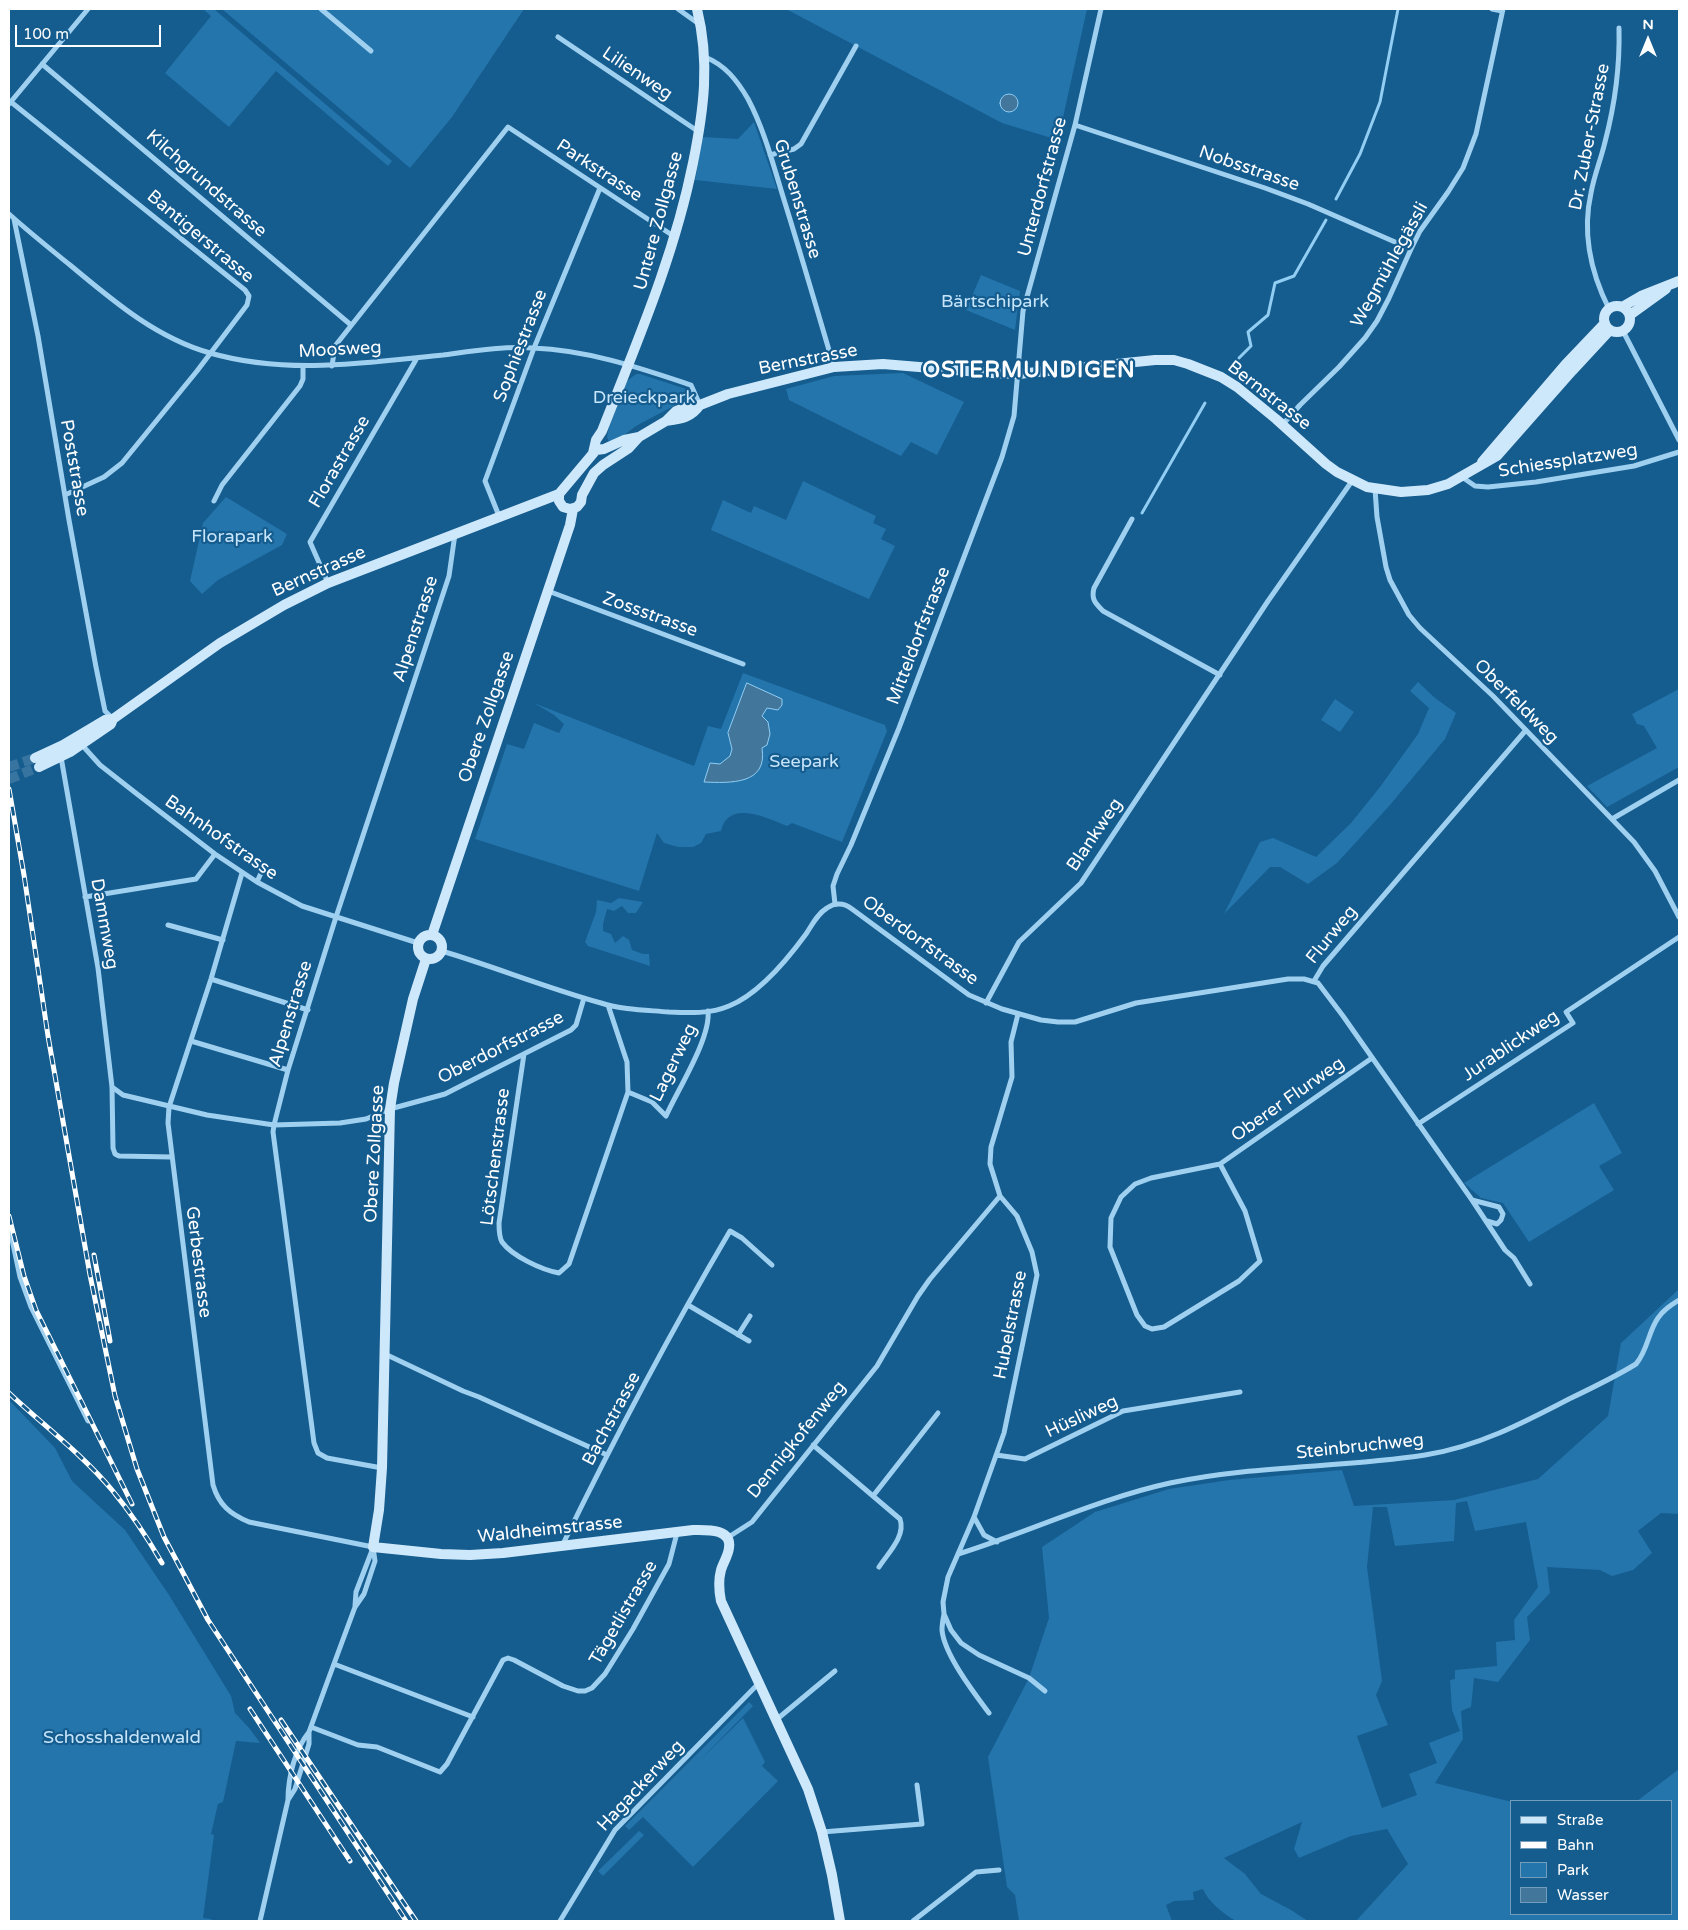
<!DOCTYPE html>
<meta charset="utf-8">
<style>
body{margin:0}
#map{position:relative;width:1688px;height:1930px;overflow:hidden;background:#155c8f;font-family:"Varela Round",sans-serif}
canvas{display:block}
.frame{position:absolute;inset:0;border:10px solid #fff;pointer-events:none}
.legend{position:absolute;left:1510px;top:1800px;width:162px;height:115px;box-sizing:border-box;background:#155c8f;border:1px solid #739dbc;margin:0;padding:6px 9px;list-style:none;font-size:15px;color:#fff}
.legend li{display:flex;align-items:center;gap:10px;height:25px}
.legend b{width:25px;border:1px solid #739dbc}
.north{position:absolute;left:1623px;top:15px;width:50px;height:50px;-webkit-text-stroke:4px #155c8f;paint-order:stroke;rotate:0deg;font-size:14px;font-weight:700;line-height:20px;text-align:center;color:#fff}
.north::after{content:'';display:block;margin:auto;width:18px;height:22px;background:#fff;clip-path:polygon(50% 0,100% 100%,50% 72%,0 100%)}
.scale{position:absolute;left:15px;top:25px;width:146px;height:22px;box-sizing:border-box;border:2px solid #fff;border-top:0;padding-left:6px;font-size:15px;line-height:18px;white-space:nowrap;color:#fff;-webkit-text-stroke:4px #155c8f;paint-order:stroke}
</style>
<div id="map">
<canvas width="1688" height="1930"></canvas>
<div class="frame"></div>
<ul class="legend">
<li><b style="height:6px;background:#cee8fb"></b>Straße</li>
<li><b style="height:6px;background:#fff"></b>Bahn</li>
<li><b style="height:14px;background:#2475ac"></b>Park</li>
<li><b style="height:14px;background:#43769b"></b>Wasser</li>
</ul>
<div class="north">N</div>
<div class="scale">100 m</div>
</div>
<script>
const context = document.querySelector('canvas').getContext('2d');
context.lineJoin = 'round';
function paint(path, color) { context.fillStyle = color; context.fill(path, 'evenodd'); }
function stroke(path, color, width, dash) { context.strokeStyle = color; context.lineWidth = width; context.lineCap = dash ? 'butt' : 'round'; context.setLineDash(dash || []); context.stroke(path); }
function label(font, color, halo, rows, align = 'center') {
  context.font = font + ' "Varela Round",sans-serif'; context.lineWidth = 4.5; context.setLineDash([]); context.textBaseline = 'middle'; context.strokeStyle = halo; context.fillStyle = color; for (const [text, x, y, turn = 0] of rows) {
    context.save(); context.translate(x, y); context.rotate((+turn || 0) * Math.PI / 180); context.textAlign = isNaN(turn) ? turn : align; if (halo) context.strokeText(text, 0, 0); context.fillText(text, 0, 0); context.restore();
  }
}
paint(new Path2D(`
 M203,9H214L392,161L388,166L276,71L229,127L165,73L211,16Z
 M222,9H524L452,117L410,168Z
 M786,9H1087L1058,140L1002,123Z
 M754,122L777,189L695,180L703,137L738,139Z
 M981,275L1020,291L1015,330L966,310Z
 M903,373L964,402L937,455L911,442L901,456L789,400L786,389L834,376Z
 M636,374H640L686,389L685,400L636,426L623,436L609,442L607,437L609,427L627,381Z
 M803,481L876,516L873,523L886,529L881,539L895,546L869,599L711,530L723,500L751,513L754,506L786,520Z
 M226,497L287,534L282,545L218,580L202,594L190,581L203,523Z
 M743,673L885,725L887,731L842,842L792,823L787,826C771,820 741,804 726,820C724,822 722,827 721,831L706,834L701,843L693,847H678L664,843L657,833L639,891L475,839L507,744L524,749L534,723L559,733L564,724L554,715L534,703L694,766L708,726L721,729Z
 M1418,682L1435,698L1456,713L1445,739L1390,805L1337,863L1308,884L1280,867H1270L1224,914L1260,842L1273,838L1316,857L1351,823L1380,787L1418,734L1429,708L1410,691Z
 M1679,689V767L1607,807L1587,786L1657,748L1644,726L1637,724L1632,714Z
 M1335,699L1354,712L1340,732L1321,720Z
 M619,898L643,902L636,913H628L622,906L614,911L607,909L603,924V931L611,934L615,943L623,936L629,940L632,950L643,954H649L650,966L588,946L585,942L596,912L597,900L611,903Z
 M1594,1103L1622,1153L1599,1166L1614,1190L1529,1242L1503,1203L1481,1198L1464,1183Z
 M1679,1289V1514L1661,1513L1638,1531L1652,1553L1633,1570L1612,1576L1600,1570L1547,1567L1550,1593L1527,1617L1530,1640L1498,1682L1474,1678L1471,1707L1461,1711L1463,1739L1435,1783L1512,1802V1914H1672V1801H1637L1679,1769V1921H1356L1408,1864L1387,1829L1351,1836L1299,1858L1294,1849L1302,1822L1224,1858L1245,1874L1261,1894L1291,1910L1308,1921H1236C1224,1914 1208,1902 1203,1889L1193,1892L1194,1900L1174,1901L1166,1905L1172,1921H1019L1015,1895L1007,1887L988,1757L1029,1678L1049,1618L1042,1547L1095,1512L1169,1489L1229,1480L1342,1470L1354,1506L1454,1500L1538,1479L1608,1416L1621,1343ZM1467,1501L1475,1531L1526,1522L1538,1587L1514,1620L1515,1640L1496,1642L1497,1666L1455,1670V1679L1450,1680L1452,1710L1460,1731L1429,1743L1437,1763L1409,1774L1417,1795L1382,1808L1357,1736L1388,1725L1376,1695L1382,1681L1367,1567L1373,1507H1387L1395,1546L1454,1541L1456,1503Z
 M9,1400L55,1448L72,1481L125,1530L169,1595L231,1696L235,1713L250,1729L260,1743L236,1741L223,1802L218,1804L211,1834L214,1835L203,1918L211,1919L212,1921H9Z
 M749,1702L753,1706L698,1762L743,1718L765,1762L762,1766L778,1781L693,1867L643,1817L629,1830L625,1826Z
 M639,1831L644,1835L603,1876L598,1871Z`), '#2475ac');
const water = new Path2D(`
 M1000 103a9 9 0 1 1 18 0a9 9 0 1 1-18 0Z
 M747,683L782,699V705L778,710L767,708L762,716L768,722L770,734L767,745L762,748C768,785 730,783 704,782L710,763L720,764L730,756L732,749L728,733Z`);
paint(water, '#43769b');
stroke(water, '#92cdf3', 1);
stroke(new Path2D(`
 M1336,199L1360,154L1380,102L1398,9
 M1239,358L1251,346L1248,332L1268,315L1275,283L1294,276L1326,220
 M1142,513L1205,403`), '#92cdf3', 3);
stroke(new Path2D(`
 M9,767L35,758
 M9,779L39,767`), '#3874a0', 10, [10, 5]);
stroke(new Path2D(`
 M321,9L371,51
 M678,9L699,24
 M1492,9L1502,11
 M558,37L699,132
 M705,57C725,65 737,80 748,99C765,131 774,168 785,203C802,258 818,313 834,367
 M42,64L351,325
 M11,102L245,290L249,296L247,305L197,371L122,463L104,477L65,495
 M9,104L88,9
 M1075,125L1265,188L1308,204L1411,249
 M770,155L794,149L801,144L856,46
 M9,214C29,232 49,248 70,265C112,300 156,338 210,353C286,375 365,363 443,355C473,351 503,346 533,348C588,350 640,368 691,385L700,405
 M14,219L38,336L69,520L96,667L105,711L113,719
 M1609,309C1591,273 1582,233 1591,193C1594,176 1601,159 1605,142C1615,104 1620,67 1619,28
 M1623,331L1679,440
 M332,366L335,346L508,127L675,237
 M1283,424L1300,405L1339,367L1365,338L1377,321L1389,298L1411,249L1420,231L1448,192L1463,168L1476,134L1503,9
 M1462,477L1475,486L1488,487L1536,482L1634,466L1679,452
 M1375,489L1377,517L1386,567L1390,580L1409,615L1420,628L1493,696L1634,842L1655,871L1679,917
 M214,501L222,485L300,386L303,379V366
 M499,516L485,481L534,348L600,188
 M1132,519L1094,588C1091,599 1095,603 1103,611L1220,675
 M328,583L310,542L417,358
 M548,591L743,664
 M82,745L100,765L137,794L215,854L257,882L302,906L418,943
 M61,757L98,968L112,1087L113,1148L115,1154L119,1156L171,1157
 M1612,819L1679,780
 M242,873L211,979L169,1107L168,1123L213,1485C219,1505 230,1514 249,1522L373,1547
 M257,882L265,864
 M85,897L196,879L215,854
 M835,904L833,886L837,874L851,845L899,728L1002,457L1014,416L1023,311L1075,125L1101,9
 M168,925L223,940
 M442,951C495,967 547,988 601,1003C623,1010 646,1010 669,1012C689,1013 710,1014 729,1006C759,994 787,960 806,934C812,925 817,914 827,908C836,902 844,903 852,909L969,995L1002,1009L1041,1020L1058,1022H1075L1136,1003L1288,979H1304L1318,983L1343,1016L1472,1200L1505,1250L1514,1258L1530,1284
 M211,979L308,1010
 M1314,981L1323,966L1526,730
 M986,1003L1019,942L1081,883L1268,601L1352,481
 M608,1005L627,1062L628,1092L652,1102L666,1116C678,1089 711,1038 708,1011
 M1018,1014L1011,1042L1012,1077L991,1147L990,1164L1000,1196L1017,1216L1032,1252L1037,1275L1004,1433L974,1517L948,1577L943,1602L944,1614L951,1630L961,1643L979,1655L1029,1678L1045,1691
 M191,1041L288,1070
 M524,1054L499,1223C499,1228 499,1237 502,1242C512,1256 542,1270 559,1273L569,1264L628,1092
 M112,1087L123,1095L207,1115L274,1125L340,1123L366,1119L390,1109L445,1094L571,1030L576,1025L584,998
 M1418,1124L1573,1023L1566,1012L1679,937
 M1220,1164L1151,1178L1135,1184L1121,1197L1111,1218L1110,1247L1137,1315L1145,1326L1152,1329L1164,1327L1239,1281L1260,1261L1245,1211L1220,1164L1372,1058
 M1472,1200L1499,1207L1503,1214L1501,1220L1497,1224L1487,1221
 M9,1225L20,1277L31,1307L88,1421
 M688,1305L749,1341
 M738,1335L750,1316
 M385,1354L463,1391L479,1397L607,1455
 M813,1445L900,1519C906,1536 888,1553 879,1567
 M996,1455L1025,1459L1123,1411L1240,1392
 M382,1468L327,1458L318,1453L314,1443L273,1132L274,1125L288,1070L336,917L449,576L455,534
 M873,1496L938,1413
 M974,1517L984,1535L997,1542
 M727,1538L752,1522L877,1366L918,1296L930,1279L1000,1196
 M562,1546C614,1439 670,1333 730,1231L742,1238L772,1265
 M958,1554C1029,1532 1097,1499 1170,1483C1254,1465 1341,1468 1425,1455C1477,1447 1523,1423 1569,1399C1592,1388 1615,1377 1636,1364C1648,1350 1648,1332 1658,1318C1663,1310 1671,1305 1679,1300
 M355,1606L356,1592L373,1548
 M944,1614C943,1619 942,1625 942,1630C944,1654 974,1693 989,1713
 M334,1664L473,1717
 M776,1720L835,1671
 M311,1727L358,1745L377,1747L440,1772L447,1764L503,1660L508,1658L514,1660L563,1686L578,1691H585L592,1688L605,1674L633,1629L669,1564L677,1533
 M288,1800L295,1789L309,1744V1732L328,1680L355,1607L364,1594L375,1561L373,1547
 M822,1832L922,1824L917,1785
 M260,1921L288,1800C288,1777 295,1749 309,1732
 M560,1921L615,1830L759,1683
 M913,1921L976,1872L999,1870`), '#a0d0f0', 5);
stroke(new Path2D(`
 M1604 319a13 13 0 1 1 26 0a13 13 0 1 1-26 0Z
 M1622,307L1641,296L1679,281
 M1630,315L1666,289
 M666,421C681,419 691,418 700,405
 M593,453L596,440L602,431C637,342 674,257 693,163C704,109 710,62 697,9
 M1482,462L1565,365L1605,323
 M559,494V501L563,507L570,509L577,507L581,502L582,495L594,473L603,465L629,448L639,437
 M35,758L63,745L105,720L113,719
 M39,767L70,752L111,724L113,719L220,643L284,605L328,583L559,494L596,450L604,449L624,440L639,437L666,421L676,411L690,405H700L728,394L834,367L883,364L991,373L1018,374L1155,360H1174L1188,364L1221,377L1237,387L1276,419L1326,464L1337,472L1367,487L1401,492L1428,490L1448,484L1497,456L1572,371L1610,330
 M418 947a12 12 0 1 1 24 0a12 12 0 1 1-24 0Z
 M432,935L570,525L573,509
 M426,959L413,999L394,1083L390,1109L382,1468L379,1510L373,1547L441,1554L470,1555L503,1553L693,1530C706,1530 732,1528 729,1548C728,1556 723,1563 721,1570C718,1581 719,1591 721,1601L808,1789L822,1832L832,1875L840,1921`), '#cee8fb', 10);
const rail = new Path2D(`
 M9,789L24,875L48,1036L90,1275L115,1396L137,1469L164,1537L208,1620L406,1921
 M9,1216L24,1276L36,1310L132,1504
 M94,1255L110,1341
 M9,1393C43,1425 82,1454 112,1490C131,1513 147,1537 162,1563
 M250,1709L350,1861
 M281,1720L416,1921`);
stroke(rail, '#fff', 5);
stroke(rail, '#155c8f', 3, [9]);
label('18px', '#fff', '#155c8f', [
 ["Lilienweg",637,74,34],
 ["Dr. Zuber-Strasse",1590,137,-79],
 ["Nobsstrasse",1249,169,19],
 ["Parkstrasse",599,171,33],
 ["Kilchgrundstrasse",206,184,41],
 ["Unterdorfstrasse",1043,187,-75],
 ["Grubenstrasse",797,199,73],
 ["Untere Zollgasse",659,221,-75],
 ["Bantigerstrasse",200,237,40],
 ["Wegmühlegässli",1390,265,-61],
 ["Sophiestrasse",521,346,-69],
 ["Moosweg",340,350,-3],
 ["Bernstrasse",808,360,-11],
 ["Bernstrasse",1269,396,38],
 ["Schiessplatzweg",1568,461,-9],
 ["Florastrasse",340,462,-60],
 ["Poststrasse",74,468,80],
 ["Bernstrasse",319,572,-24],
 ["Zossstrasse",650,615,20],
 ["Alpenstrasse",416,629,-72],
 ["Mitteldorfstrasse",919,636,-69],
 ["Oberfeldweg",1516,702,45],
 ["Obere Zollgasse",487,717,-71],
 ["Blankweg",1095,835,-56],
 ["Bahnhofstrasse",221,838,35],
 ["Dammweg",104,924,80],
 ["Flurweg",1332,935,-51],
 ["Oberdorfstrasse",920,941,36],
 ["Alpenstrasse",291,1014,-73],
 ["Jurablickweg",1511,1046,-34],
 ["Oberdorfstrasse",501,1048,-27],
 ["Lagerweg",674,1063,-64],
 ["Oberer Flurweg",1288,1100,-35],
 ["Obere Zollgasse",375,1154,-87],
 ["Lötschenstrasse",496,1157,-83],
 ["Gerbestrasse",198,1262,83],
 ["Hubelstrasse",1011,1325,-79],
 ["Hüsliweg",1082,1417,-25],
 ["Bachstrasse",612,1419,-62],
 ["Dennigkofenweg",797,1440,-51],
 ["Steinbruchweg",1360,1447,-6],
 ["Waldheimstrasse",550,1530,-6],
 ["Tägetlistrasse",624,1613,-60],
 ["Hagackerweg",641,1786,-47]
]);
label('18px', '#c7e6fc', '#155c8f', [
 ["Bärtschipark",995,302],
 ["Dreieckpark",644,398],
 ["Florapark",232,537],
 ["Seepark",804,762],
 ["Schosshaldenwald",122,1738]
]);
context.letterSpacing = '1px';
label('bold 22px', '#fff', '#155c8f', [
 ["OSTERMUNDIGEN",1029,371]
]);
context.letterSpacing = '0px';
</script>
